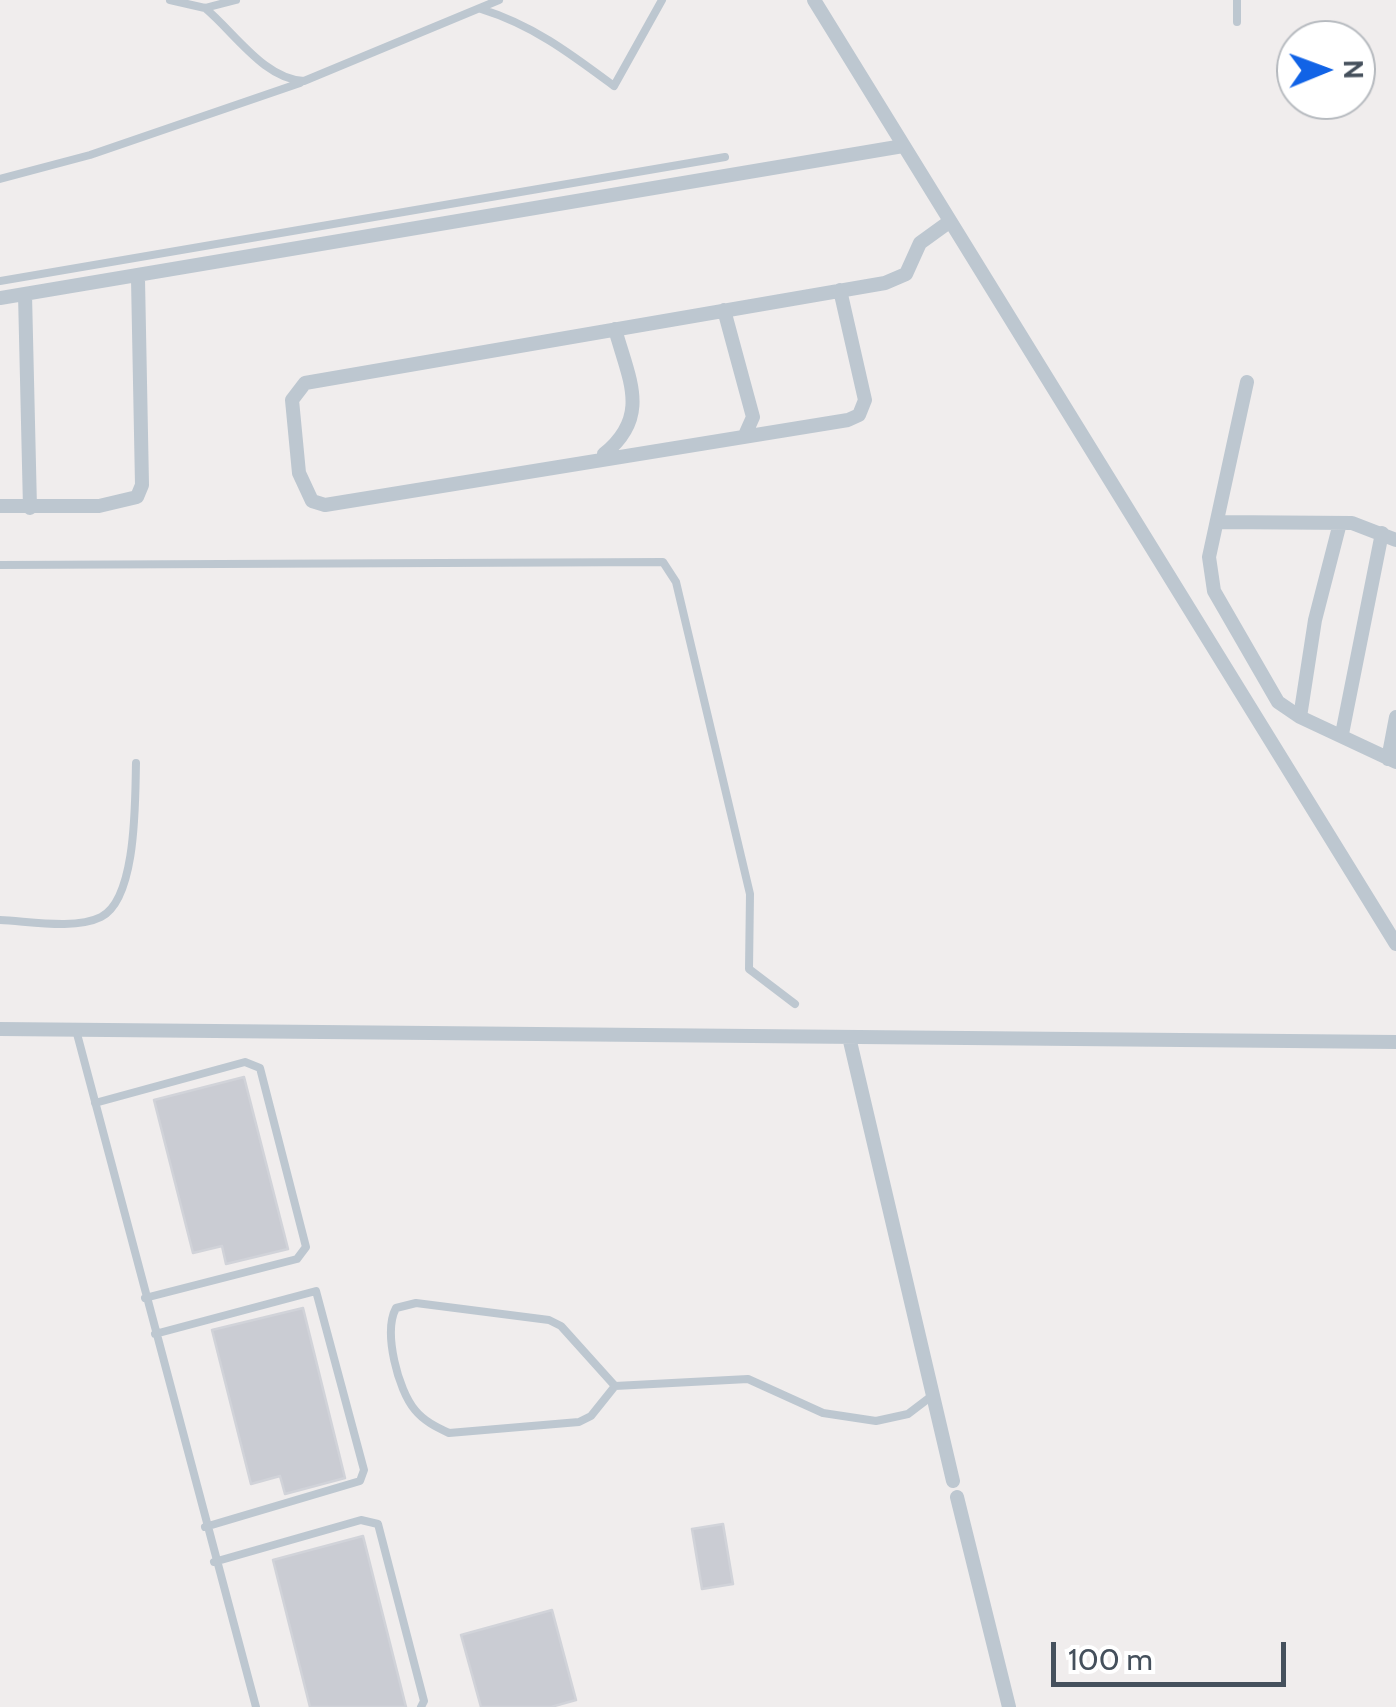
<!DOCTYPE html>
<style>
body{margin:0}
#map{position:relative;width:1396px;height:1707px;overflow:hidden;background:#f0eded;font-family:Cabin,sans-serif}
canvas{display:block}
.north{position:absolute;left:1276px;top:20px;width:100px;height:100px;box-sizing:border-box;background:#fff;border:2px solid #b5b9be;border-radius:50%;rotate:89deg;font-size:28px;font-weight:700;line-height:40px;text-align:center;color:#45505c}
.north::after{content:'';display:block;margin:auto;width:35px;height:45px;background:#1163e6;clip-path:polygon(50% 0,100% 100%,50% 72%,0 100%)}
.scale{position:absolute;left:1051px;top:1642px;width:235px;height:45px;box-sizing:border-box;border:5px solid #45505c;border-top:0;padding-left:12px;font-size:30px;line-height:35px;white-space:nowrap;color:#45505c;-webkit-text-stroke:8px #fff;paint-order:stroke}
</style>
<div id="map">
<canvas width="1396" height="1707"></canvas>
<div class="north">N</div>
<div class="scale">100 m</div>
</div>
<script>
const context = document.querySelector('canvas').getContext('2d');
context.lineJoin = 'round';
function paint(path, color) { context.fillStyle = color; context.fill(path, 'evenodd'); }
function stroke(path, color, width, dash) { context.strokeStyle = color; context.lineWidth = width; context.lineCap = dash ? 'butt' : 'round'; context.setLineDash(dash || []); context.stroke(path); }
const building = new Path2D(`
 M244,1077L288,1249L226,1264L222,1246L193,1253L154,1100Z
 M303,1308L345,1478L285,1494L280,1476L251,1484L212,1330Z
 M723,1524L733,1584L702,1589L692,1529Z
 M363,1536L406,1707H310L273,1560Z
 M552,1610L576,1700L551,1707H481L461,1635Z`);
paint(building, '#caccd3');
stroke(building, '#d1d3d9', 2.5);
stroke(new Path2D(`
 M170,0L205,8L236,0
 M205,8C235,33 264,79 304,81L499,0
 M481,9C533,25 571,54 614,86L662,0
 M1237,22V0
 M0,179L90,155L300,83
 M0,281L725,157
 M0,565L663,562L676,582L750,894L749,969L795,1004
 M0,920C28,921 75,930 101,917C137,899 135,800 136,763
 M76,1030L256,1707
 M95,1103L245,1062L260,1068L306,1247L297,1259L145,1298
 M155,1334L316,1291L364,1470L360,1481L205,1527
 M615,1386L561,1326L549,1320L416,1303L396,1308C383,1332 398,1390 415,1410C424,1421 436,1427 449,1433L579,1422L591,1416L615,1386L748,1379L823,1413L876,1421L908,1414L933,1395
 M214,1562L361,1520L378,1524L424,1701L421,1707`), '#bdc7d0', 8);
stroke(new Path2D(`
 M814,0L1396,944
 M840,290L865,400L859,415L848,420L325,505L312,501L299,473L292,400L305,383L885,283L906,274L920,243L949,222
 M25,294L30,508
 M0,298L903,146
 M724,310L753,417L745,435
 M1247,382L1209,557L1214,591L1278,702L1300,717L1396,762
 M604,454C651,416 629,380 615,329
 M0,506H99L137,497L142,485L138,279
 M1217,522L1352,523L1396,540
 M1300,717L1315,620L1340,523
 M1342,734L1382,533
 M1388,759L1396,717
 M0,1029L1396,1042
 M849,1037L953,1481
 M957,1497L1009,1707`), '#bdc7d0', 14);
</script>
